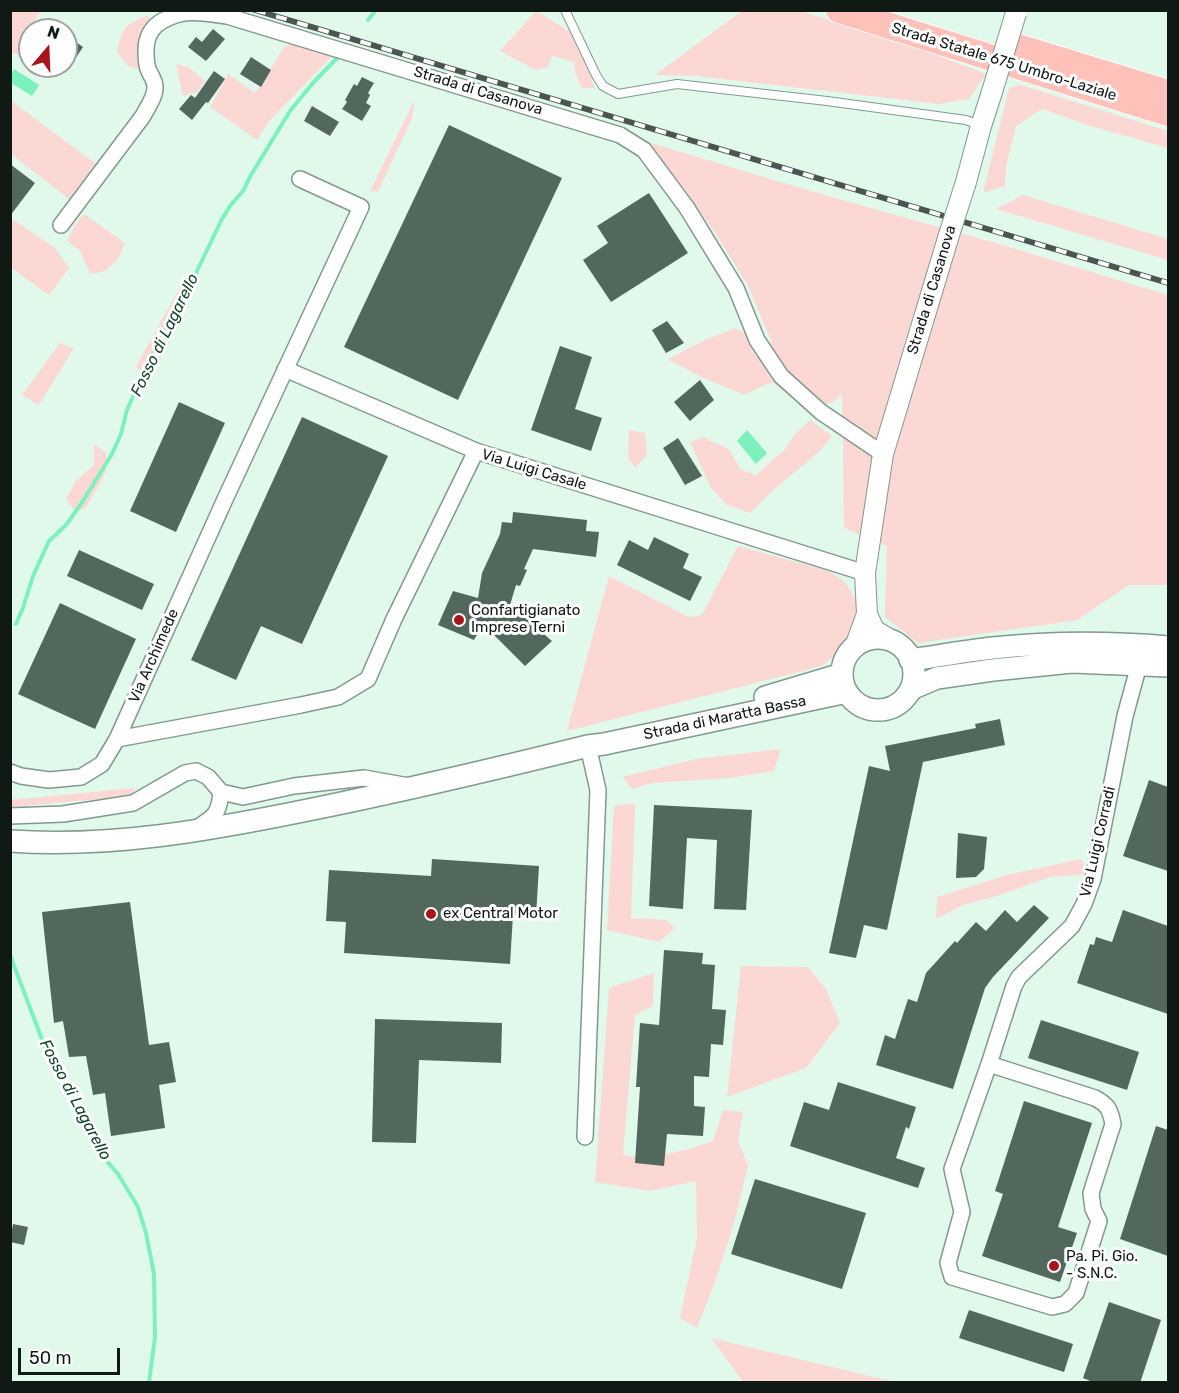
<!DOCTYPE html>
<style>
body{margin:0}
#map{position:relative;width:1179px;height:1393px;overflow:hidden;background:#e0f9eb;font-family:Rubik,sans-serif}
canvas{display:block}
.frame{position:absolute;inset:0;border:12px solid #111915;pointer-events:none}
.north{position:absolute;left:18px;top:18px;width:60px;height:60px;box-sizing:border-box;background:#fff;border:2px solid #a0a3a1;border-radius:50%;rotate:19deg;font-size:16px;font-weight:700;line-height:24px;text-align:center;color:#111915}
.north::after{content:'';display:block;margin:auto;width:21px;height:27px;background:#a9141b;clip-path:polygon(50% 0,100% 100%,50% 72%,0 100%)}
.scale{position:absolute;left:18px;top:1348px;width:102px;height:27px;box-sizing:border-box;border:3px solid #111915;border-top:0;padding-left:8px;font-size:18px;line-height:21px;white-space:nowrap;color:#111915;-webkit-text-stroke:4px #fff;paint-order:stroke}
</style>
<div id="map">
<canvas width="1179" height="1393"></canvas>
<div class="frame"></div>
<div class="north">N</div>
<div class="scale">50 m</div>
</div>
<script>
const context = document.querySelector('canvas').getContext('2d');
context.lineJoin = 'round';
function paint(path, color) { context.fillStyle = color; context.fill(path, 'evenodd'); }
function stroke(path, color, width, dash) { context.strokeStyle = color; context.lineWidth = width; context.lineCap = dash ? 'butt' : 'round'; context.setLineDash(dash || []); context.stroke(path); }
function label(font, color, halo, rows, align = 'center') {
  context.font = font + ' Rubik,sans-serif'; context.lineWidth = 6; context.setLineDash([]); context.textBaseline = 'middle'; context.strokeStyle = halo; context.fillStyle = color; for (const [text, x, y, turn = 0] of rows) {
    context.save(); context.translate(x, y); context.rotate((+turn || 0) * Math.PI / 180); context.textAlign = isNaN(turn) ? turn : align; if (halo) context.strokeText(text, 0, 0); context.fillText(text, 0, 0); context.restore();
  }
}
paint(new Path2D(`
 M743,10L801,11L921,49L986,74L969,99L939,104L696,76L655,75Z
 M12,11H41L34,21L20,55L11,53L10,13Z
 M536,11L569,31L587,67L595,88H582L575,72L574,62L552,56L548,67L536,70L500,51Z
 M149,15L148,38L142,70L128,66L117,52C123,25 124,25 149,15Z
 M296,41L333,55L269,121L257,140L210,107L228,74L255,93L284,47Z
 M176,64L188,67L205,81L197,92L183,96Z
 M1021,85L1168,131V148L1091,126L1042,109L1016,126L1006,167L1005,186L983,193L1009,88Z
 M415,99L412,118L378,192L370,191Z
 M10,100L96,164L69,199L11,154Z
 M648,142L807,190L999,244L1168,295V585H1129L1077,620L918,643L885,617L887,546L844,528L842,393L833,402L807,410L772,382L744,395L699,376L668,359L707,339L736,328L758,341L772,343L748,285L712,228Z
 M1023,195L1168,239V260L996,209Z
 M84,214L125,243L118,259L106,271L90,274L80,251L67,241L75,225Z
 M11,218L55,248L69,268L49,295L11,268Z
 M180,287L185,288L187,299L178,326L160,359L146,378L136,366Z
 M60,343L74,348L39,405L22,395Z
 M810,420L832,436L821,450L771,492L750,513L727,505L711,488L690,442L703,437L729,449L740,469L756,475L784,450L795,434Z
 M629,430L645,433L647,455L635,468L628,458Z
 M94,444L106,453V470L102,480L85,509L74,510L66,499L76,481L94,465Z
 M738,546L829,571L844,581L854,596L859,611L854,631L841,650L822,666L567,731L609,576L687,616L696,617L703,613Z
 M781,749L774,771L729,778L653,783L632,789L622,777L696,759Z
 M134,788L132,796L12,807L10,800Z
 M635,803L631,918L666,920L675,928L659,942L607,930L614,806Z
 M1081,859L1087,874L1050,877L997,896L963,905L936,919L937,897L1007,875Z
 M741,966L808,967L826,989L840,1023L806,1068L727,1097Z
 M654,973L653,1006L635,1015L623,1155C654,1160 684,1151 713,1141L723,1110L743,1112L738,1141L748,1165L735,1220L715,1282L697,1328L680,1318L697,1238L696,1181L650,1191L595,1182L609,988Z
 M711,1338L878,1378L897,1382H743Z`), '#fcd8d4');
paint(new Path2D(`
 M14,69L39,85L32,96L11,83V74Z
 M747,430L767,453L756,464L737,441Z`), '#7df1bc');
stroke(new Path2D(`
 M368,20L376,10
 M16,624L23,608L33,576L49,541L66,525L81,504L112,454L121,434L127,410L148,363L196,273L222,219L230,206L243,191L251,175L290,111L313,83L337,58
 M10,955L46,1050L66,1085L99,1152L118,1174L138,1207L146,1233L154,1274L155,1337L149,1382`), '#7df1bc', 4);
paint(new Path2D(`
 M213,29L225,39L206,61L188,47L196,37L202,42Z
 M66,35L83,47L73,62L66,57Z
 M251,57L271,70L261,87L240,74Z
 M214,71L225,79L208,103L206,102L192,120L179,109L191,95L195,98Z
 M362,77L374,83L368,93L370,95L366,103L371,106L362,121L342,109L347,102L345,100L354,84L357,86Z
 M312,106L339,122L330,136L304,121Z
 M449,125L562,178L458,400L344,347Z
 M10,164L35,183L10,216Z
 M649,193L688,253L611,302L583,260L608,243L597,226Z
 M667,321L684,343L666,353L652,330Z
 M560,346L592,357L575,409L602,418L591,451L531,430Z
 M700,380L714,400L690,421L674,402Z
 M179,402L225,423L176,532L130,511Z
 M302,417L388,456L302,644L261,626L236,680L191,660Z
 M678,438L702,476L685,485L663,448Z
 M513,512L587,520L586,531L599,532L596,557L533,549L524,569L527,570L520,586L516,585L510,605L552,641L525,666L483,624L474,640L438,625L453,591L478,598L482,573L500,534L502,522L512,523Z
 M654,537L689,554L683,568L702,577L690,601L617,565L629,540L648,550Z
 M79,550L154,584L142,610L67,576Z
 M60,603L136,639L95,729L18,694Z
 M1000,719L1005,745L923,762L887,930L864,925L856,958L829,953L869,766L890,771L885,746L976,728L975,724Z
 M1149,780L1168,787V871L1123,856Z
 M654,805L752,810L746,910L714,909L717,840L687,838L683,909L649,906Z
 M958,833L987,837L984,869L976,877L956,878Z
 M432,859L539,866L536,916L513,915L510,964L344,953L346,922L326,921L329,870L431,876Z
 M130,902L149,1045L169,1042L176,1082L159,1085L165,1128L111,1136L105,1093L93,1095L86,1056L69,1057L63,1021L54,1023L42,912Z
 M1034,905L1049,918L993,977L985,988L953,1089L876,1065L885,1035L895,1039L908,999L917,1002L926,973L955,941L957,943L976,922L986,931L1005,910L1017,922Z
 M1123,910L1168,926V1014L1077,983L1090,944L1094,945L1096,937L1112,942Z
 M664,950L703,953L702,964L715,965L712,1009L726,1010L723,1045L711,1044L709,1077L694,1076V1106L705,1107L703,1136L667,1134L664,1166L635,1163L640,1087H636L640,1023L659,1025Z
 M375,1019L502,1023L501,1063L419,1060L416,1143L372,1142Z
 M1041,1020L1139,1052L1127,1090L1028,1058Z
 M838,1082L916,1107L909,1129L906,1127L896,1158L925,1168L918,1188L790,1146L804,1102L829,1110Z
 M1024,1101L1092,1123L1058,1227L1077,1233L1060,1282L982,1256L1003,1194L995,1191Z
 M1156,1126L1168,1130V1256L1120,1239Z
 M755,1179L866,1213L842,1289L731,1254Z
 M13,1224L28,1227L24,1245L10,1242Z
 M1109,1302L1161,1320L1140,1383H1095L1083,1378Z
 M969,1310L1073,1344L1064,1372L959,1338Z`), '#53685d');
const service = new Path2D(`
 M565,10L596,75L603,86L618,94L677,84L827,101L966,120L979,125`);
const minor = new Path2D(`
 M300,179L361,207L226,497L117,739L301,705L338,697L368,679L394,619L476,451L865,573
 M61,225L143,116C147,108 156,96 155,86C155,81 150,74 148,69C146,63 146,56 146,50C146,37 152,26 164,20C185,8 204,13 227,16L620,135L644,150L687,208L736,288L757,340L781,376L821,412L883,454
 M285,369L476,451
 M10,772L21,776L49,780L81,777L102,764L117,739
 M10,816L63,814L133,803L185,773L196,771L208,777L221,792L243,797L294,786L364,778L409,786
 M195,829C214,817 219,815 221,792
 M989,1064L1095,1098C1108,1105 1110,1109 1113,1124L1091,1193L1093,1209L1099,1221L1076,1293L1065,1304L1052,1307L952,1277L948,1263L962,1212L952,1169L989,1064L1014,986L1019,977L1072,926L1084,904L1093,879L1125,716L1139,665
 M585,1137L598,790L588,746`);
const tertiary = new Path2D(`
 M966,182L981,126L991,95
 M892,641L874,630L867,614L865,573L883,454L949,235
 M855,647L867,614`);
const secondary = new Path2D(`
 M842 674a36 36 0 1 1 72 0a36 36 0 1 1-72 0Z
 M910,660C938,656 965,651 993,648C1051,642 1110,642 1168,647
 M911,689L937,678L993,670L1072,662L1168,666
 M765,697L842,674
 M10,841C111,848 210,830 308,810C402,791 495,769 588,746L604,744L847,692`);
const trunk = new Path2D(`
 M839,10L1168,113
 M1011,45L1168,93`);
stroke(service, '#82998d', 10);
stroke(minor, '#82998d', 18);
stroke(tertiary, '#82998d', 22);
stroke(secondary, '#82998d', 24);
stroke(trunk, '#fff', 28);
stroke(service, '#fff', 8);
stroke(minor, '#fff', 15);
stroke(tertiary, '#fff', 20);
stroke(secondary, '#fff', 21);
stroke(trunk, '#fec2bb', 26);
const rail = new Path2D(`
 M255,10L1168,283`);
stroke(rail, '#49554e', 6);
stroke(rail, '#fff', 4, [11]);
const tertiaryBridge = new Path2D(`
 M991,95L1016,13
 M949,235L966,182`);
stroke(tertiaryBridge, '#82998d', 22, []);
stroke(tertiaryBridge, '#fff', 20);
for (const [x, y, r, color] of [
 [459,620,6,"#a9141b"],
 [431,914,6,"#a9141b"],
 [1054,1266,6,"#a9141b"]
]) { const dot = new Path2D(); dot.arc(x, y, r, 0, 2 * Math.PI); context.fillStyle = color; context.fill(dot); stroke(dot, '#fff', 2); }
label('15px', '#111915', '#fff', [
 ["Strada Statale 675 Umbro-Laziale",1004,62,17],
 ["Strada di Casanova",478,91,17],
 ["Strada di Casanova",932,290,-73],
 ["Via Luigi Casale",534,470,17],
 ["Via Archimede",154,656,-66],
 ["Strada di Maratta Bassa",725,718,-12],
 ["Via Luigi Corradi",1098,842,-77]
]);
label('15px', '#111915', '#fff', [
 ["Confartigianato",471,611],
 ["Imprese Terni",471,628],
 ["ex Central Motor",443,914],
 ["Pa. Pi. Gio.",1066,1257],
 ["- S.N.C.",1066,1274]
], 'left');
label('italic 16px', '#144531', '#fff', [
 ["Fosso di Lagarello",165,335,-64],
 ["Fosso di Lagarello",75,1100,62]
]);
</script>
